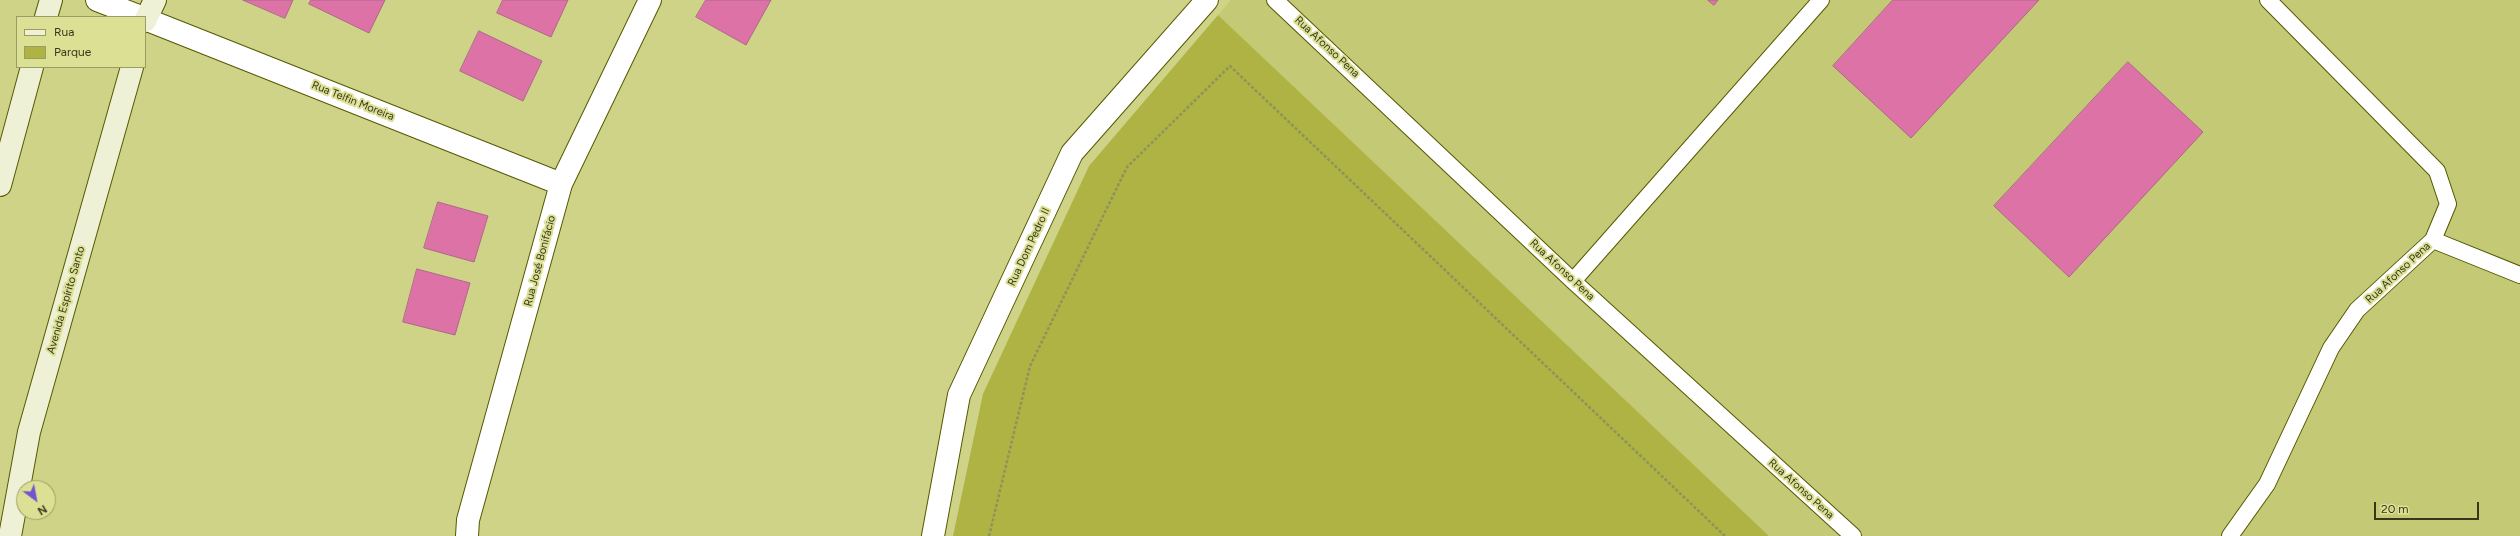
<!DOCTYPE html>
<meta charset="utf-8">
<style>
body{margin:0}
#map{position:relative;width:2520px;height:536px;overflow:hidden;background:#cfd388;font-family:Figtree,sans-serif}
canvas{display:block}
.legend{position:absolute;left:16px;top:16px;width:130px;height:52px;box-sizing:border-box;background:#dce094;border:1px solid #9a9d63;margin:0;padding:5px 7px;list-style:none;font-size:12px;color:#363819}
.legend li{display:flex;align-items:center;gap:8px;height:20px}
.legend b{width:20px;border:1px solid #9a9d63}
.north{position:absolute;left:16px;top:480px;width:40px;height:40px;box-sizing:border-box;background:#dce094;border:1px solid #9a9d63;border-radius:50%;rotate:148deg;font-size:11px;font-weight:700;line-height:16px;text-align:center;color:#363819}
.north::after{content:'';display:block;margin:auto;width:14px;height:18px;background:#7454ce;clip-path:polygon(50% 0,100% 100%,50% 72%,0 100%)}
.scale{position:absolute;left:2374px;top:502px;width:105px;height:18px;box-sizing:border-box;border:2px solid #363819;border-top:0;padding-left:5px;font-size:12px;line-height:14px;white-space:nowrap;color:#363819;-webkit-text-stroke:3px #dce094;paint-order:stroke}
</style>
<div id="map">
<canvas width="2520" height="536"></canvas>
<ul class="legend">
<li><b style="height:5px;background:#eff1d6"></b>Rua</li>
<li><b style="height:11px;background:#afb343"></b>Parque</li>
</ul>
<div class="north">N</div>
<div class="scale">20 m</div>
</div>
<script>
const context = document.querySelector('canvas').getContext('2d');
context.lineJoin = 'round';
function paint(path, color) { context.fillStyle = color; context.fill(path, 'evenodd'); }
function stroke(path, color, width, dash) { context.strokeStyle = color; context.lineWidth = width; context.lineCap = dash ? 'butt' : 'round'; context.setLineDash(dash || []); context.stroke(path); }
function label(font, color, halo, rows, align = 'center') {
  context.font = font + ' Figtree,sans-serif'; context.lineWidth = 4; context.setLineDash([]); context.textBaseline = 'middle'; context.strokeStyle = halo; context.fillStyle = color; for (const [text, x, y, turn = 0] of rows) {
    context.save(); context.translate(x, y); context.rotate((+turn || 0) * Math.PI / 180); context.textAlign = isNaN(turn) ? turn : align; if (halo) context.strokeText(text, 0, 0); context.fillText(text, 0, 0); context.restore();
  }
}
paint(new Path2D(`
 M1231,0H2520V536H1769L1218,15Z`), '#c4c975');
paint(new Path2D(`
 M1218,15L1769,536H953L983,394L1089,166Z`), '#afb343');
const building = new Path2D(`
 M243,0H293L285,18Z
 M311,0H385L369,33L309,4Z
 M503,0H568L551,37L497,13Z
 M706,0H771L746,45L696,17Z
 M1708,0H1718L1714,5Z
 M1893,0H2039L1911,138L1833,66Z
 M479,31L542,61L523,101L460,71Z
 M2128,62L2203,132L2069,277L1994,206Z
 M438,202L488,216L474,262L424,248Z
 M417,269L470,283L455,335L403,322Z`);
paint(building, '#dd72a6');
stroke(building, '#ad6888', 1);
const service = new Path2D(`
 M1275,0L1573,281L1853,536
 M2433,240L2520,275
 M1573,281L1821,0
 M2230,536L2267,484L2331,348L2357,310L2433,240L2448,204L2437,171L2268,0`);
const minor = new Path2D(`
 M97,0L141,17
 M145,19L561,184
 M467,536L468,520L561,184L650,0
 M933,536L959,395L1072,153L1207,0`);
const secondary = new Path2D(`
 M46,17L51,0
 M145,21L155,0
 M0,185L32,67
 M10,536L29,432L132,67`);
stroke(service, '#565801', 18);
stroke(minor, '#565801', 24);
stroke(secondary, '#565801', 24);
stroke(new Path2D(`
 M989,536L1030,366L1127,167L1230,66L1725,536`), '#8f925a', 2.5, [3, 2]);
stroke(service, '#fff', 16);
stroke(minor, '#fff', 22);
stroke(secondary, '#eff1d6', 22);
label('11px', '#363819', '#dce094', [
 ["Rua Afonso Pena",1327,47,43],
 ["Rua Telfin Moreira",353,101,22],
 ["Rua Dom Pedro II",1029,247,-65],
 ["Rua José Bonifácio",540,261,-75],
 ["Rua Afonso Pena",1562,270,43],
 ["Rua Afonso Pena",2398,273,-43],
 ["Avenida Espírito Santo",66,300,-74],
 ["Rua Afonso Pena",1801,489,42]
]);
</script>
